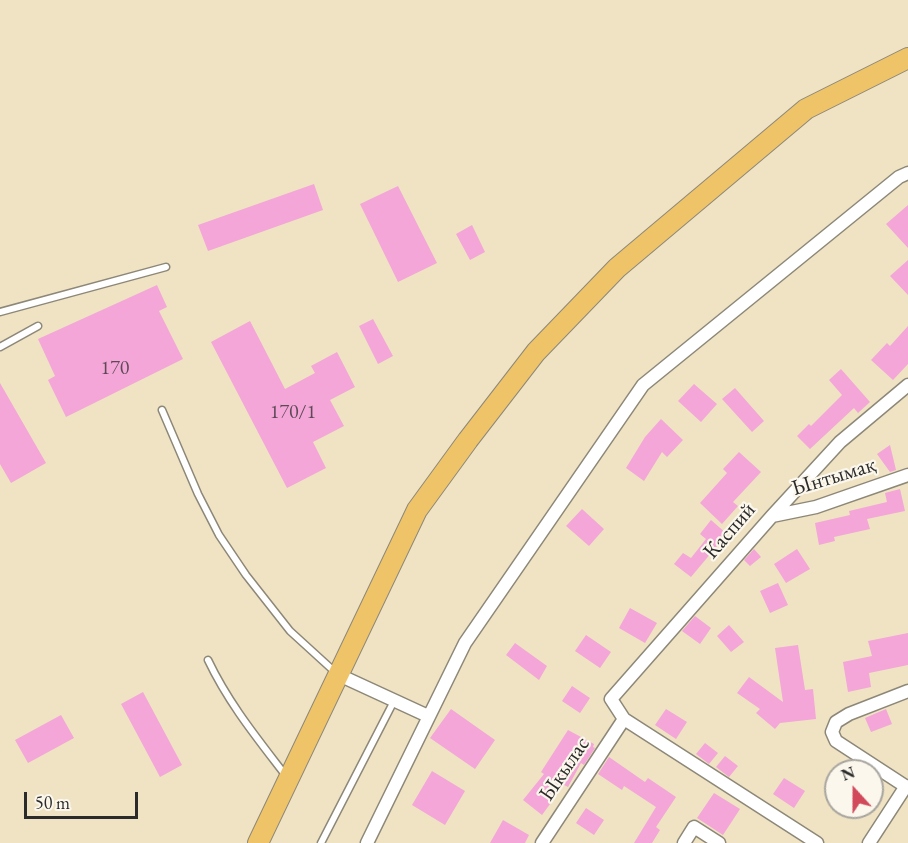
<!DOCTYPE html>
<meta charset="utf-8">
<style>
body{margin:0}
#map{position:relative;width:908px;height:843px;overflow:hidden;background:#efe3c4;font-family:"EB Garamond",serif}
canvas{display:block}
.north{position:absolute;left:824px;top:759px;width:60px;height:60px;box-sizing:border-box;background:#fbf7ec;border:2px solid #a8a59f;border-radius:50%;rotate:339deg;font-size:16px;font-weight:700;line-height:24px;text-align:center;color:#2b2b2b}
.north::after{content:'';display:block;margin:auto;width:21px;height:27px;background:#d1495b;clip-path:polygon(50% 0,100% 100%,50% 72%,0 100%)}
.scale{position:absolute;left:24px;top:792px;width:114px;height:27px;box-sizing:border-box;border:3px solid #2b2b2b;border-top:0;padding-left:8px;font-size:18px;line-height:21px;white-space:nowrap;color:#2b2b2b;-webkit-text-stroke:4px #fbf7ec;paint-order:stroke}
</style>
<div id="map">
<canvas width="908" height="843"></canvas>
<div class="north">N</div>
<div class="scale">50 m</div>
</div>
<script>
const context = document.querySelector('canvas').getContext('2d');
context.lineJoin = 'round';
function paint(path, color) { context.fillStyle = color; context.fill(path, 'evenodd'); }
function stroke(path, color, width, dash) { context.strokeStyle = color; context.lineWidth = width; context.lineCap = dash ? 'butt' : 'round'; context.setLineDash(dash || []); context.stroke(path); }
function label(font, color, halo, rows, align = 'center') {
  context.font = font + ' "EB Garamond",serif'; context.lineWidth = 4.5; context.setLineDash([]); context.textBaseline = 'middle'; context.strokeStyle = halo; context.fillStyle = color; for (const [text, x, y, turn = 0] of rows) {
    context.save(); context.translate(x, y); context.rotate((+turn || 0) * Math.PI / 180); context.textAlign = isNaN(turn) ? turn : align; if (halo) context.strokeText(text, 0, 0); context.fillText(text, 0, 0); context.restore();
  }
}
paint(new Path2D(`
 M314,184L323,210L208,251L198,225Z
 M398,186L437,263L398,282L360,204Z
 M908,205V248L886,224Z
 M472,225L485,252L470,260L456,234Z
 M908,260V295L890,276Z
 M157,285L167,307L159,311L183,359L66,417L48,380L55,376L38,339Z
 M373,319L393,356L378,364L359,326Z
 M250,321L285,389L315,373L311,366L337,352L355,387L330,400L344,426L313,442L326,468L287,488L211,342Z
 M908,326V364L893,380L871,360L887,343L890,346Z
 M841,369L870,402L858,413L854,408L810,449L797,436L809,424L811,426L842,395L829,380Z
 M0,383L46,463L11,483L0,464Z
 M694,384L717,404L701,422L678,401Z
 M735,388L764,421L752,432L722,399Z
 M661,419L683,440L667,457L662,452L644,481L626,468L645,437Z
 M890,445L896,470L890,472L877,454Z
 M739,452L761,472L733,502L738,506L722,524L700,503L727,473L723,469Z
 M900,489L905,511L867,519L870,529L834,537L835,541L819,545L815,523L850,515L849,511L887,502L885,493Z
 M582,509L604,529L589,546L566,526Z
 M711,520L727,534L691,577L674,564L683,553L691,558L706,539L700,534Z
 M754,549L761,557L750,566L744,560Z
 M797,549L810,569L786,583L774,564Z
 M778,583L788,605L770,613L760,591Z
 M630,608L657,623L645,643L619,628Z
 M695,616L711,628L700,644L682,631Z
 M729,625L744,642L731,652L717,636Z
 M908,633V665L869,673L871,687L848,692L843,662L872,656L868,641Z
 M586,635L611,652L600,668L575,651Z
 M515,643L547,666L539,680L506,655Z
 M798,645L805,690L813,689L816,719L780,723L775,729L756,713L760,709L737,693L749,677L783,702L775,648Z
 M572,686L590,698L580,713L562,701Z
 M143,692L182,765L160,777L121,704Z
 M451,709L495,740L475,769L430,738Z
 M666,709L687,722L676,739L655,725Z
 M886,709L892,724L871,732L865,718Z
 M61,715L74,738L28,763L15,740Z
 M568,730L594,744L593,747L595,748L584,765L581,763L568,787L564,785L542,815L523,800L544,774L541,772Z
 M705,743L718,753L709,764L696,754Z
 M725,756L738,766L729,777L716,767Z
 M609,757L645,782L648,778L676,797L656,827L660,830L652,843H634L656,807L624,786L622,790L598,774Z
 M432,771L465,791L445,825L412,805Z
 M784,778L805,791L794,808L773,794Z
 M714,793L740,809L723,835L697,818Z
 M586,808L604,820L594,835L576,823Z
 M503,820L529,835L525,843H490Z`), '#f3a6d7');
const lane = new Path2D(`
 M0,312L166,267
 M0,347L38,326
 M162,410L198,494L219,535L246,575L290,631L335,672
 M208,660C229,704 257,738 286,776
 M321,843L394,701`);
const street = new Path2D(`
 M772,516L816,507L908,475
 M339,675L428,716
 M908,691L849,714L836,722L832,732L836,741L908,788
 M367,843L465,643L643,385L899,177L908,173
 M542,843L624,719
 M684,843L694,827L719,843
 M817,843L624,719L611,699L772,516L840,442L908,385
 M869,843L906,786`);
const primary = new Path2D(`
 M258,843L417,510L468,440L536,352L617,268L806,109L908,58`);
stroke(lane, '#8d8778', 9);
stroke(street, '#8d8778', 15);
stroke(primary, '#8d8778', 22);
stroke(lane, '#fff', 6);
stroke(street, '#fff', 12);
stroke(primary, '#efc469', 20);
label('20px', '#5d4a56', null, [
 ["170",115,369],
 ["170/1",293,413]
]);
label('22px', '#2b2b2b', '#fbf7ec', [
 ["Ынтымақ",834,477,-17],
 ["Каспий",730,531,-49],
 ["Ыкылас",565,769,-56]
]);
</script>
